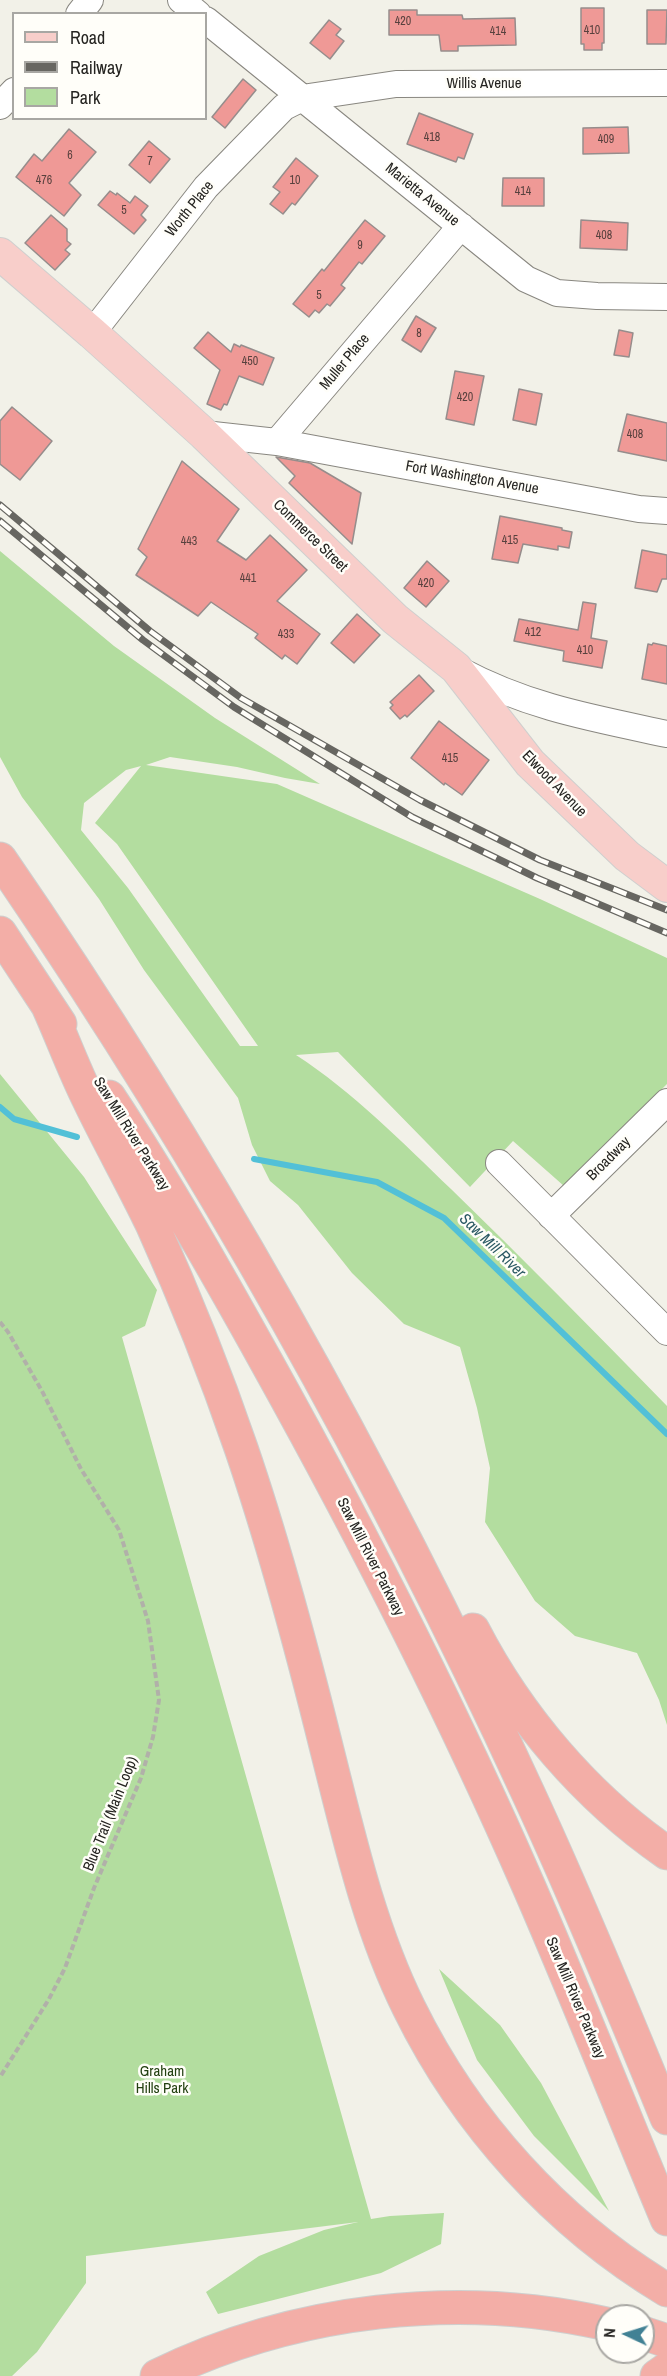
<!DOCTYPE html>
<style>
body{margin:0}
#map{position:relative;width:667px;height:2376px;overflow:hidden;background:#f2f1e8;font-family:"Archivo Narrow",sans-serif}
canvas{display:block}
.legend{position:absolute;left:12px;top:12px;width:195px;height:108px;box-sizing:border-box;background:#fffef9;border:2px solid #a8a7a3;margin:0;padding:8px 10px;list-style:none;font-size:18px;color:#252421}
.legend li{display:flex;align-items:center;gap:12px;height:30px}
.legend b{width:30px;border:2px solid #a8a7a3}
.north{position:absolute;left:595px;top:2304px;width:60px;height:60px;box-sizing:border-box;background:#fffef9;border:2px solid #a8a7a3;border-radius:50%;rotate:274deg;font-size:16px;font-weight:700;line-height:24px;text-align:center;color:#252421}
.north::after{content:'';display:block;margin:auto;width:21px;height:27px;background:#418194;clip-path:polygon(50% 0,100% 100%,50% 72%,0 100%)}
</style>
<div id="map">
<canvas width="667" height="2376"></canvas>
<ul class="legend">
<li><b style="height:8px;background:#f8ceca"></b>Road</li>
<li><b style="height:8px;background:#676661"></b>Railway</li>
<li><b style="height:16px;background:#b3dd9f"></b>Park</li>
</ul>
<div class="north">N</div>
</div>
<script>
const context = document.querySelector('canvas').getContext('2d');
context.lineJoin = 'round';
function paint(path, color) { context.fillStyle = color; context.fill(path, 'evenodd'); }
function stroke(path, color, width, dash) { context.strokeStyle = color; context.lineWidth = width; context.lineCap = dash ? 'butt' : 'round'; context.setLineDash(dash || []); context.stroke(path); }
function label(font, color, halo, rows, align = 'center') {
  context.font = font + ' "Archivo Narrow",sans-serif'; context.lineWidth = 5; context.setLineDash([]); context.textBaseline = 'middle'; context.strokeStyle = halo; context.fillStyle = color; for (const [text, x, y, turn = 0] of rows) {
    context.save(); context.translate(x, y); context.rotate((+turn || 0) * Math.PI / 180); context.textAlign = isNaN(turn) ? turn : align; if (halo) context.strokeText(text, 0, 0); context.fillText(text, 0, 0); context.restore();
  }
}
paint(new Path2D(`
 M0,551L114,646L215,718L320,784L285,778L237,767L170,757L146,765L277,784L540,899L667,958V1084L564,1186L513,1141L470,1187L338,1052L296,1055C353,1092 402,1142 451,1189C524,1260 596,1333 667,1406V1725L659,1700L637,1653L575,1636L535,1601L485,1522L490,1468L477,1408L460,1347L404,1324L352,1273L298,1205L270,1181L252,1145L238,1098L144,970L99,899L22,797L0,757ZM141,766L95,823L117,844L258,1046H240L128,888L81,830L84,803L126,770Z
 M0,1074L84,1177L157,1290L145,1326L122,1337L371,2219L390,2216L444,2213L441,2244L381,2273L218,2314L206,2292L259,2256L324,2230L358,2222L86,2256V2283L37,2352L12,2376H0Z
 M439,1969L500,2025L541,2083L609,2211L534,2136L477,2060Z`), '#b3dd9f');
stroke(new Path2D(`
 M0,1107L14,1119L77,1137
 M254,1159L377,1182L444,1218L667,1434`), '#52c0d7', 6);
const building = new Path2D(`
 M581,8H604V43H602V50H584V44H581Z
 M389,10H417V15H462L463,19L515,18L516,45L458,46V51H441L439,35H389Z
 M647,10H667L666,44H647Z
 M329,20L341,29L336,35L344,41L330,59L310,43Z
 M243,79L256,90L225,128L212,117Z
 M419,113L473,134L464,159L458,157L456,162L407,144Z
 M628,127L629,153L583,154V128Z
 M69,129L96,152L69,183L81,195L64,216L16,177L34,154L42,161Z
 M149,141L170,159L150,183L129,165Z
 M296,158L318,176L295,205L292,203L283,214L270,204L280,192L273,187Z
 M503,178H544V206H502Z
 M110,191L116,195L117,193L130,203L135,196L148,206L141,215L146,220L134,234L98,205Z
 M51,215L67,229V241L71,244L65,250L70,254L55,270L25,243Z
 M365,220L385,236L362,264L359,262L341,285L345,288L330,306L327,304L319,313L315,310L309,317L293,304L322,269L324,271Z
 M581,220L628,223L627,250L580,248Z
 M416,316L436,328L421,352L402,340Z
 M619,330L633,333L629,357L614,355Z
 M208,332L231,352L234,344L240,347L241,345L274,358L263,385L239,376L227,405L224,404L221,410L207,404L220,370L194,348Z
 M455,371L484,376L474,425L446,419Z
 M519,389L542,394L536,425L513,420Z
 M12,407L52,441L20,480L0,464V421Z
 M627,414L667,423V461L618,451Z
 M276,457L310,463L361,493L352,544L289,483L295,476Z
 M182,461L239,509L217,541L246,560L270,535L307,570L277,601L320,634L297,664L285,655L282,659L255,638L258,634L211,602L198,616L136,575L147,557L138,549Z
 M500,516L562,528V530L572,532L569,548L558,546V550L523,544L518,563L492,559Z
 M642,550L667,555V579H662L657,592L635,588Z
 M427,561L449,581L426,607L404,588Z
 M583,602L596,604L591,638L607,641L602,668L563,661L564,651L514,641L519,619L578,630Z
 M357,614L380,635L354,663L331,643Z
 M653,643L667,646V684L642,679L648,644L652,645Z
 M419,675L434,691L407,717L405,715L400,719L390,708L393,705L390,702Z
 M439,721L489,760L462,795L445,783L444,785L411,758Z`);
paint(building, '#ef9996');
stroke(building, '#968d8c', 1.5);
const minor = new Path2D(`
 M181,0L198,14
 M79,14L90,0
 M206,20L526,279L557,293L597,296L667,297
 M0,106L14,91
 M92,333L206,187L284,107L302,98L396,84L667,83
 M204,434L277,442L639,509L667,511
 M277,442L461,226
 M459,670C528,707 592,718 667,734
 M499,1163L667,1332
 M551,1216L667,1102`);
const major = new Path2D(`
 M0,254L92,333L204,434L395,619L456,668L530,763L627,856L667,886`);
const highway = new Path2D(`
 M0,859C203,1154 379,1469 529,1795C578,1901 623,2010 667,2118
 M0,933L60,1024
 M48,1006C62,1037 74,1070 89,1100C109,1142 132,1182 152,1224C185,1297 215,1372 241,1448C275,1547 302,1649 327,1750C349,1837 369,1927 409,2008C466,2124 556,2223 667,2290
 M109,1097C166,1183 217,1273 267,1363C362,1534 451,1708 529,1887C577,1997 621,2109 667,2219
 M473,1630C518,1717 586,1797 667,1853
 M643,2333L667,2341
 M157,2376C294,2309 458,2290 607,2324
 M657,2376L667,2369`);
stroke(minor, '#898780', 28);
stroke(major, '#cfcfce', 34);
stroke(highway, '#cfcfce', 35);
stroke(new Path2D(`
 M0,1322L8,1332L42,1391L81,1469L119,1530L148,1621L159,1700L153,1737L141,1778L94,1888L65,1968L49,1999L0,2077`), '#b1b0a9', 4, [6, 3]);
stroke(minor, '#fff', 26);
stroke(major, '#f8ceca', 32);
stroke(highway, '#f3aea7', 33);
const rail = new Path2D(`
 M0,505L150,631L241,698L420,800L540,860L667,910
 M0,521L143,640L234,707L412,817L537,878L667,933`);
stroke(rail, '#676661', 7);
stroke(rail, '#fffef9', 4.5, [14]);
label('12px', '#58413e', null, [
 ["420",403,22],
 ["410",592,31],
 ["414",498,32],
 ["418",432,138],
 ["409",606,140],
 ["6",70,156],
 ["7",150,162],
 ["476",44,181],
 ["10",295,181],
 ["414",523,192],
 ["5",124,211],
 ["408",604,236],
 ["9",360,246],
 ["5",319,296],
 ["8",419,334],
 ["450",250,362],
 ["420",465,398],
 ["408",635,435],
 ["415",510,541],
 ["443",189,542],
 ["441",248,579],
 ["420",426,584],
 ["412",533,633],
 ["433",286,635],
 ["410",585,651],
 ["415",450,759]
]);
label('15px', '#252421', '#fffef9', [
 ["Willis Avenue",484,84],
 ["Marietta Avenue",422,195,39],
 ["Worth Place",190,209,-51],
 ["Muller Place",345,362,-50],
 ["Fort Washington Avenue",472,478,10],
 ["Commerce Street",310,536,44],
 ["Elwood Avenue",554,784,46],
 ["Saw Mill River Parkway",131,1134,58],
 ["Broadway",609,1159,-45],
 ["Saw Mill River Parkway",370,1557,63],
 ["Blue Trail (Main Loop)",111,1814,-68],
 ["Saw Mill River Parkway",575,1998,67]
]);
label('15px', '#234011', '#fffef9', [
 ["Graham",162,2072],
 ["Hills Park",162,2089]
]);
label('italic 16px', '#2b5a64', '#fffef9', [
 ["Saw Mill River",492,1246,44]
]);
</script>
